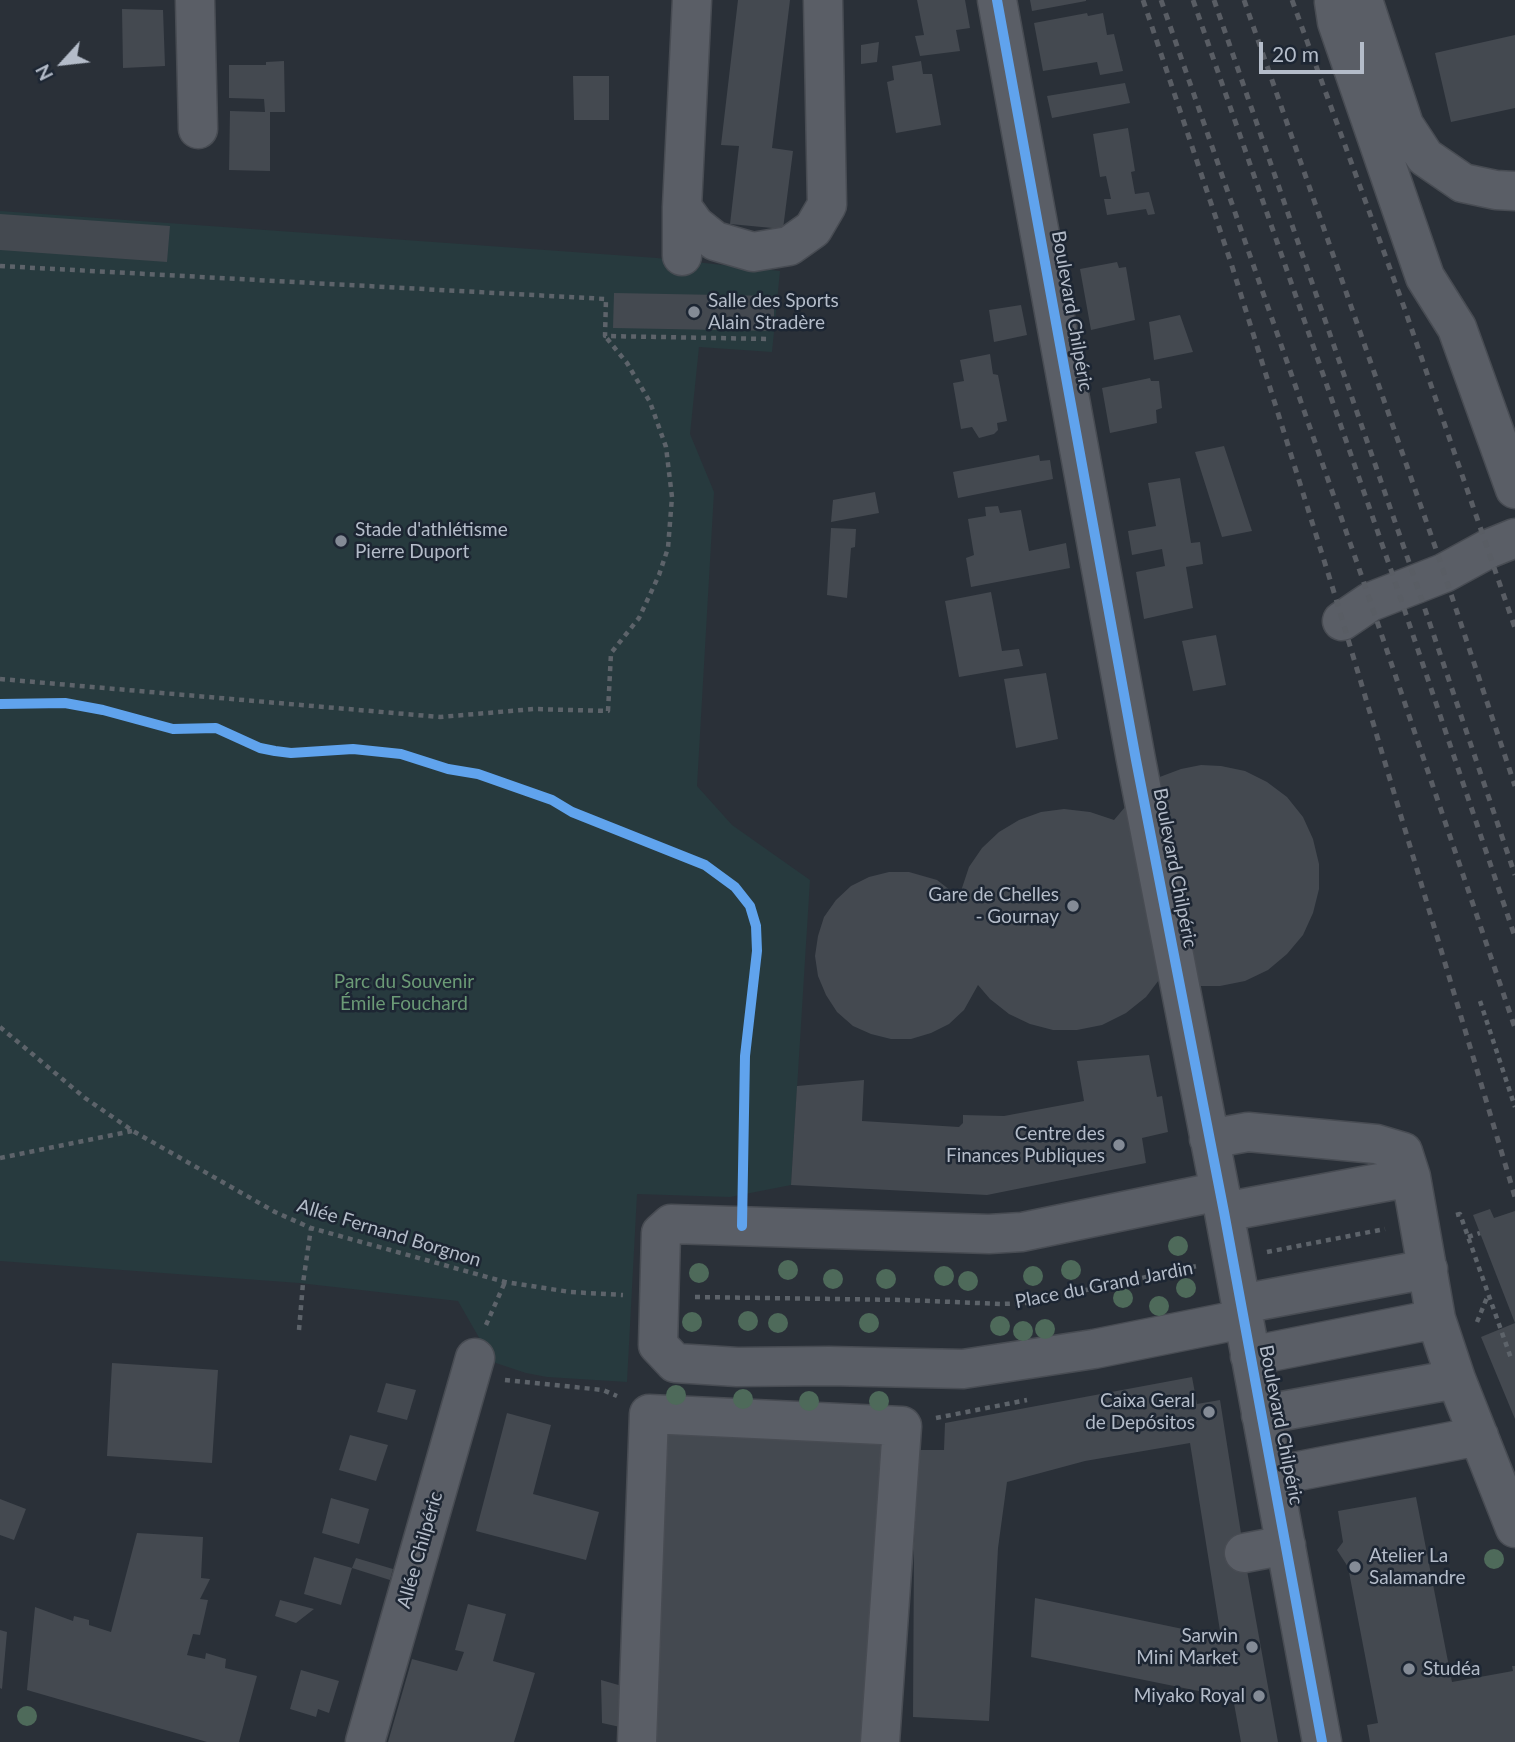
<!DOCTYPE html>
<meta charset="utf-8">
<style>
body{margin:0}
#map{position:relative;width:1515px;height:1742px;overflow:hidden;background:#2a3038;font-family:Lato,sans-serif}
canvas{display:block}
.north{position:absolute;left:28px;top:28px;width:70px;height:70px;-webkit-text-stroke:5px #1d2633;paint-order:stroke;rotate:243deg;font-size:19px;font-weight:700;line-height:28px;text-align:center;color:#b4bcc9}
.north::after{content:'';display:block;margin:auto;width:24px;height:32px;background:#b4bcc9;clip-path:polygon(50% 0,100% 100%,50% 72%,0 100%)}
.scale{position:absolute;left:1259px;top:42px;width:105px;height:32px;box-sizing:border-box;border:4px solid #b4bcc9;border-top:0;padding-left:9px;font-size:21px;line-height:24px;white-space:nowrap;color:#b4bcc9;-webkit-text-stroke:5px #1d2633;paint-order:stroke}
</style>
<div id="map">
<canvas width="1515" height="1742"></canvas>
<div class="north">N</div>
<div class="scale">20 m</div>
</div>
<script>
const context = document.querySelector('canvas').getContext('2d');
context.lineJoin = 'round';
function paint(path, color) { context.fillStyle = color; context.fill(path, 'evenodd'); }
function stroke(path, color, width, dash) { context.strokeStyle = color; context.lineWidth = width; context.lineCap = dash ? 'butt' : 'round'; context.setLineDash(dash || []); context.stroke(path); }
function label(font, color, halo, rows, align = 'center') {
  context.font = font + ' Lato,sans-serif'; context.lineWidth = 5; context.setLineDash([]); context.textBaseline = 'middle'; context.strokeStyle = halo; context.fillStyle = color; for (const [text, x, y, turn = 0] of rows) {
    context.save(); context.translate(x, y); context.rotate((+turn || 0) * Math.PI / 180); context.textAlign = isNaN(turn) ? turn : align; if (halo) context.strokeText(text, 0, 0); context.fillText(text, 0, 0); context.restore();
  }
}
paint(new Path2D(`
 M0,211L657,258L780,271L772,352L699,347L690,434L714,492L697,786L732,825L810,880L791,1185L730,1197L637,1194L627,1382L547,1377L526,1373L493,1362L458,1301L299,1283L0,1261Z`), '#273a3e');
paint(new Path2D(`
 M738,0H790L772,148L793,151L783,229L730,224L739,146L721,145Z
 M917,0H965L970,28L956,30L960,51L920,56L915,36L924,35Z
 M1030,0H1086V1L1032,11Z
 M122,9L163,10L165,66L123,68Z
 M1087,13L1088,16L1103,13L1107,35L1114,34L1123,71L1100,75L1097,62L1043,71L1034,23Z
 M1515,35V108L1451,122L1435,53Z
 M879,42L877,62L861,64V45Z
 M284,61L285,112H270V171L229,170L230,111L265,112L264,99L229,98V65H266V62Z
 M921,61L923,74H932L941,125L896,133L887,82L894,80L892,66Z
 M573,76H609V120H574Z
 M1125,83L1130,103L1052,118L1047,96Z
 M1128,128L1135,171L1131,172L1135,194L1149,192L1155,214L1148,215L1146,209L1107,215L1104,199H1111L1106,176L1100,177L1093,134Z
 M0,214L170,226L167,262L0,250Z
 M1117,262L1119,268L1126,267L1135,320L1091,330L1080,269Z
 M614,293L774,296V331L613,328Z
 M1021,305L1027,335L994,342L989,310Z
 M1180,315L1193,352L1154,360L1149,322Z
 M990,354L993,374L998,375L1007,421L997,423L998,430L994,434L979,438L972,427L961,429L953,383L964,381L960,360Z
 M1150,378L1151,381H1159L1162,408L1156,410L1157,423L1110,433L1102,388Z
 M1224,446L1252,531L1222,537L1195,452Z
 M1039,455L1040,461L1050,460L1053,479L958,498L953,472Z
 M1180,478L1191,543L1200,542L1203,564L1186,567L1193,608L1144,619L1136,572L1165,566L1162,549L1132,555L1128,531L1156,526L1148,483Z
 M875,492L879,513L831,522L833,500Z
 M998,506L1000,513L1021,510L1029,551L1066,543L1070,568L971,587L966,558L974,555L968,519L986,516L985,507Z
 M831,528L856,529L855,547L851,548L847,598L827,595Z
 M991,592L1002,651L1019,649L1023,666L959,677L945,601Z
 M1216,635L1226,685L1193,691L1182,641Z
 M1046,673L1058,739L1016,748L1004,679Z
 M1201,765L1221,766L1245,771L1267,782L1287,797L1303,817L1313,839L1319,864V889L1313,913L1303,935L1287,954L1268,970L1245,981L1220,986H1194L1162,976L1146,997L1126,1013L1102,1025L1077,1030H1053L1030,1024L1009,1014L990,999L978,985L964,1010L949,1024L931,1033L911,1039H891L871,1034L853,1026L837,1012L826,995L818,976L815,956L818,936L824,917L836,900L851,886L869,877L889,872H909L937,880L959,897L969,867L982,848L999,832L1019,820L1041,812L1064,809L1090,812L1114,820L1137,793L1157,778L1181,769Z
 M1149,1055L1157,1097L1162,1096L1168,1132L1142,1138L1146,1163L987,1195L791,1185L797,1086L864,1080L862,1121L959,1127L963,1123V1115L1004,1116L1084,1101L1077,1061Z
 M1490,1209L1494,1218L1515,1211V1419L1481,1337L1515,1323L1473,1215Z
 M112,1363L218,1370L212,1463L107,1456Z
 M1192,1377L1197,1404L1220,1400L1246,1565L1278,1742H1241L1233,1698L1031,1657L1035,1598L1221,1637L1190,1443L1085,1461L1007,1482L998,1548L989,1721L913,1717L914,1543L919,1450H944L945,1423Z
 M386,1383L416,1390L407,1420L377,1412Z
 M507,1413L551,1425L533,1494L599,1512L586,1560L476,1531Z
 M663,1428L882,1439L868,1742H648Z
 M350,1435L388,1445L376,1481L339,1470Z
 M1416,1497L1452,1682L1513,1671L1512,1666H1515V1742H1370L1367,1725L1378,1723L1348,1567L1337,1550L1343,1542L1338,1511Z
 M331,1498L369,1509L359,1544L322,1533Z
 M0,1499L26,1509L14,1540L0,1535Z
 M137,1533L203,1537L201,1578L210,1579L200,1599L208,1600L200,1635L193,1634L187,1655L205,1659L206,1653L226,1659L225,1668L257,1676L239,1742H207L27,1690L35,1607L73,1621L74,1616L89,1620V1625L111,1632Z
 M314,1557L352,1568L341,1605L304,1594Z
 M356,1558L393,1569L390,1580L352,1568Z
 M280,1600L314,1609L296,1623L275,1616Z
 M468,1604L506,1614L493,1661L535,1673L514,1742H388L412,1659L457,1671L464,1652L455,1650Z
 M0,1630L7,1632L2,1689L0,1688Z
 M301,1670L339,1681L329,1713L318,1709L316,1717L290,1709Z
 M601,1680L622,1686L620,1727L602,1723Z`), '#444950');
const minor = new Path2D(`
 M195,0L198,129
 M997,0L1136,760L1224,1212L1322,1742
 M1337,0L1334,2L1337,22L1425,277L1457,328L1515,489
 M1363,0L1404,125L1425,157L1463,183L1496,190L1515,191
 M682,207L695,225L715,241L753,252L789,246L813,229L827,205L823,0
 M682,256V207L692,0
 M1342,621L1370,602L1444,573L1488,549L1515,538
 M1209,1139L1248,1132L1376,1144L1403,1152L1411,1177L1436,1319L1456,1379L1515,1528
 M1220,1191L1022,1232L989,1234L671,1224L661,1233L658,1345L675,1363L737,1367L829,1366L963,1369L1094,1349L1243,1319
 M1224,1212L1411,1177
 M1241,1304L1428,1269
 M1250,1356L1436,1319
 M1261,1415L1456,1379
 M1273,1476L1479,1436
 M1244,1553L1286,1545
 M365,1742L475,1358
 M637,1742L649,1414L902,1426L880,1742`);
stroke(minor, '#484c53', 41);
stroke(new Path2D(`
 M0,266L606,299L605,336L770,339
 M0,679L440,717L534,709L608,711L611,653L639,618L659,575L668,548L672,497L666,447L650,402L627,363L605,336
 M1480,1001L1515,1107
 M0,1027L85,1098L133,1131L275,1212L311,1228L505,1282L570,1292L623,1295
 M0,1158L132,1131
 M1456,1215L1460,1214L1512,1361
 M1468,1237L1480,1233
 M1267,1252L1385,1229
 M695,1297L906,1300L1001,1304L1026,1303L1197,1266
 M1477,1322L1488,1295
 M486,1325L505,1282
 M299,1330L303,1283L311,1228
 M505,1380L603,1390L617,1396
 M936,1418L1027,1400`), '#5d636a', 4.5, [5, 5]);
stroke(minor, '#5a5e66', 38);
stroke(new Path2D(`
 M1143,0L1231,263L1333,589L1515,1197
 M1161,0L1363,580L1515,1028
 M1193,0L1391,570L1515,937
 M1214,0L1410,565L1515,875
 M1244,0L1438,555L1515,786
 M1292,0L1404,307L1515,628`), '#595d64', 5, [7, 7]);
stroke(new Path2D(`
 M997,0L1136,760L1224,1212L1322,1742
 M0,704L65,703L103,710L173,729L216,728L260,748L275,751L291,753L353,749L401,754L448,769L478,774L552,800L572,812L705,865L735,887L750,906L756,926L757,951L745,1056L742,1226`), '#60a3ed', 10);
context.fillStyle = '#4e6a5a';
for (const [x, y] of [
 [1178,1246],
 [788,1270],
 [1071,1270],
 [699,1273],
 [944,1276],
 [1033,1276],
 [833,1279],
 [886,1279],
 [968,1281],
 [1186,1288],
 [1123,1298],
 [1159,1306],
 [748,1321],
 [692,1322],
 [778,1323],
 [869,1323],
 [1000,1326],
 [1045,1329],
 [1023,1331],
 [676,1395],
 [743,1399],
 [809,1401],
 [879,1401],
 [1494,1559],
 [27,1716]
]) { context.beginPath(); context.arc(x, y, 10, 0, 2 * Math.PI); context.fill(); }
for (const [x, y, r, color] of [
 [694,312,7,"#848b96"],
 [341,541,7,"#848b96"],
 [1073,906,7,"#848b96"],
 [1119,1145,7,"#848b96"],
 [1209,1412,7,"#848b96"],
 [1355,1567,7,"#848b96"],
 [1252,1647,7,"#848b96"],
 [1409,1669,7,"#848b96"],
 [1259,1696,7,"#848b96"]
]) { const dot = new Path2D(); dot.arc(x, y, r, 0, 2 * Math.PI); context.fillStyle = color; context.fill(dot); stroke(dot, '#1d2633', 2.5); }
label('19px', '#b4bcc9', '#1d2633', [
 ["Salle des Sports",708,301,"left"],
 ["Alain Stradère",708,323,"left"],
 ["Stade d'athlétisme",355,530,"left"],
 ["Pierre Duport",355,552,"left"],
 ["Gare de Chelles",1059,895],
 ["- Gournay",1059,917],
 ["Centre des",1105,1134],
 ["Finances Publiques",1105,1156],
 ["Caixa Geral",1195,1401],
 ["de Depósitos",1195,1423],
 ["Atelier La",1369,1556,"left"],
 ["Salamandre",1369,1578,"left"],
 ["Sarwin",1238,1636],
 ["Mini Market",1238,1658],
 ["Studéa",1423,1669,"left"],
 ["Miyako Royal",1245,1696]
], 'right');
label('19px', '#b4bcc9', '#1d2633', [
 ["Boulevard Chilpéric",1072,311,80],
 ["Boulevard Chilpéric",1175,868,79],
 ["Allée Fernand Borgnon",389,1233,17],
 ["Place du Grand Jardin",1104,1285,-11],
 ["Boulevard Chilpéric",1281,1425,79],
 ["Allée Chilpéric",420,1550,-74]
]);
label('19px', '#6b9a76', '#1d2633', [
 ["Parc du Souvenir",404,982],
 ["Émile Fouchard",404,1004]
]);
</script>
